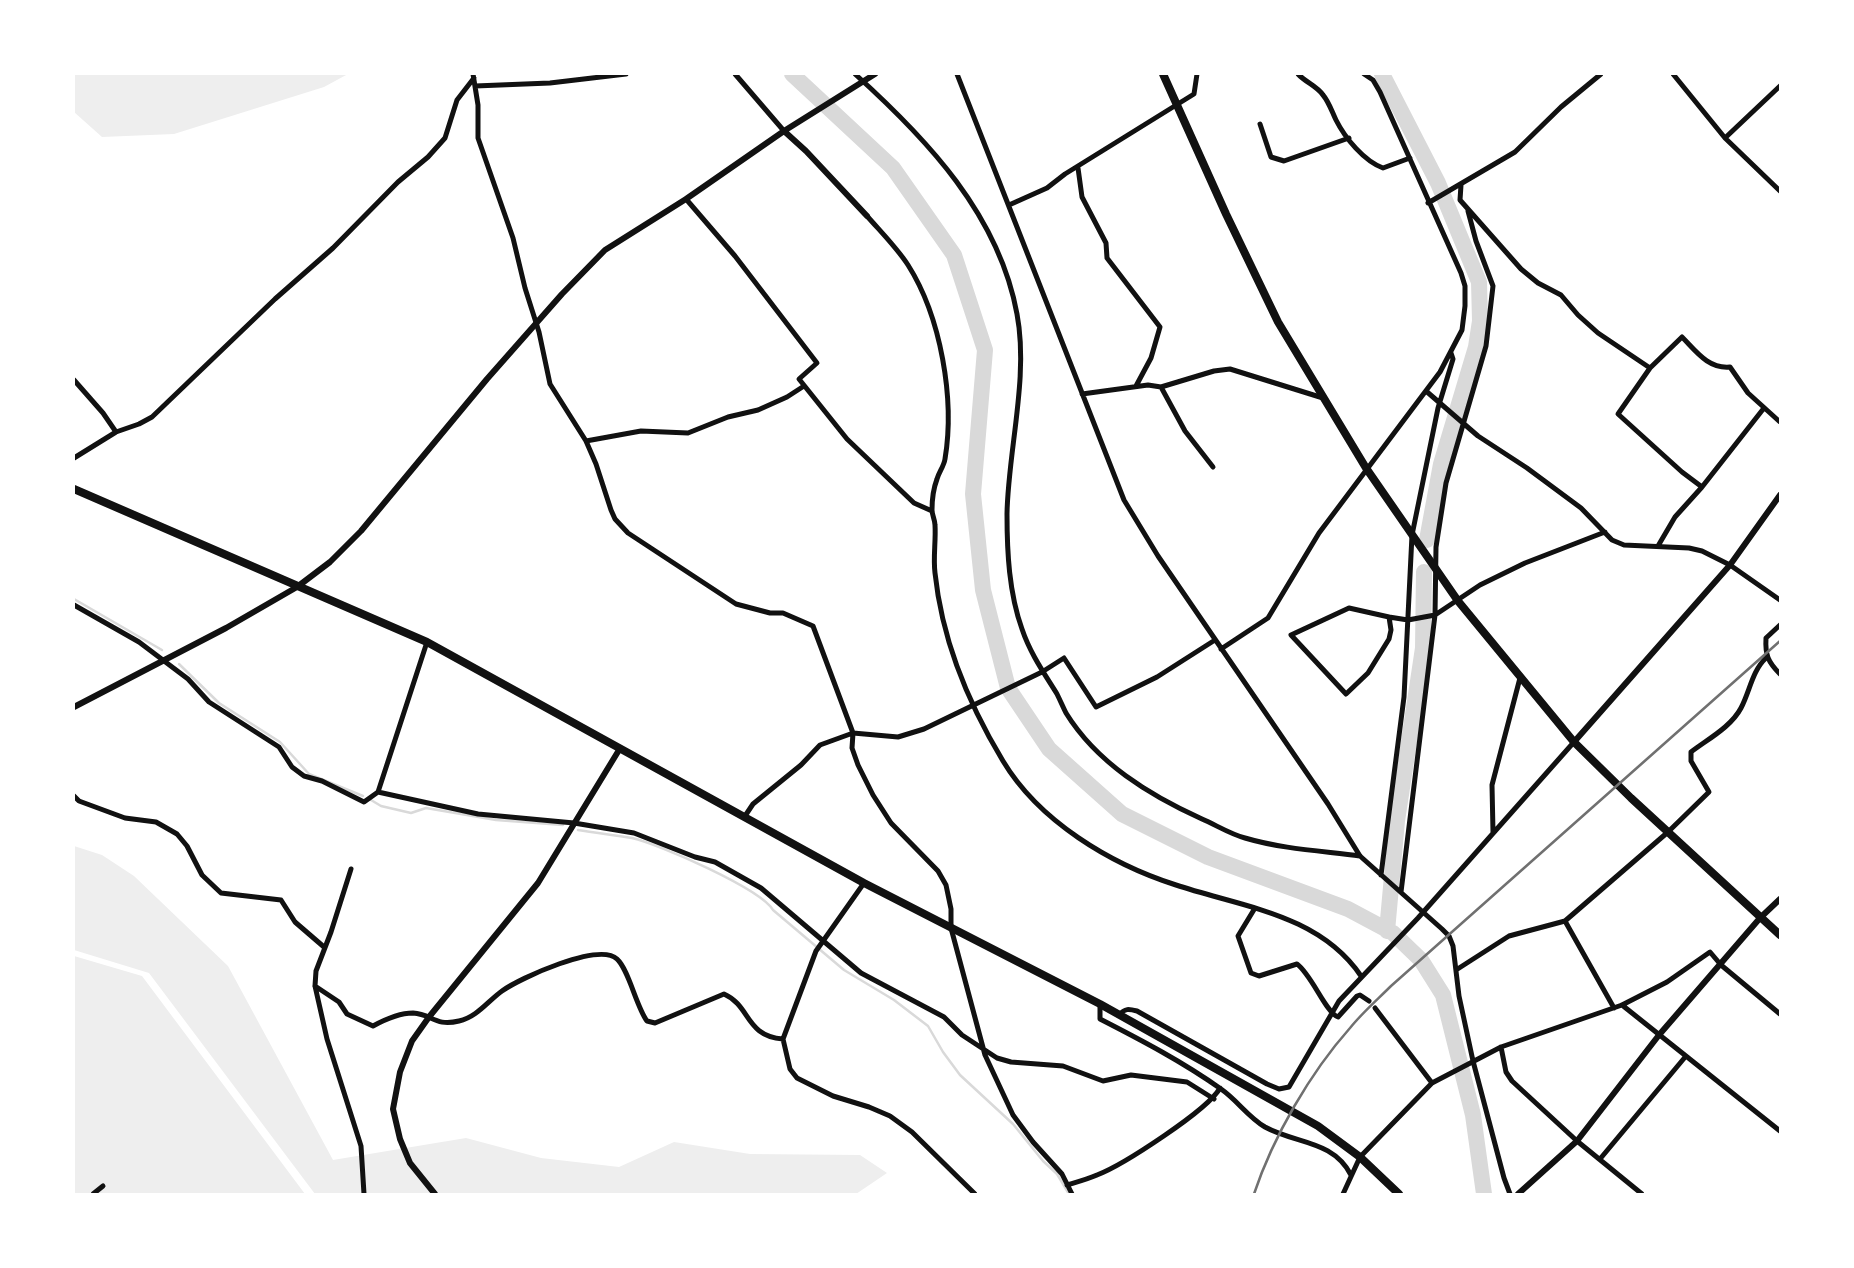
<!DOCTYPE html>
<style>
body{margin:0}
#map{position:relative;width:1854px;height:1268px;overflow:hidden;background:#fff;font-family:"DM Sans",sans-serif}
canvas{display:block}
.frame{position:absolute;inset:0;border:75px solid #fff;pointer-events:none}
</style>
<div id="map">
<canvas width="1854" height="1268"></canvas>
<div class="frame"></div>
</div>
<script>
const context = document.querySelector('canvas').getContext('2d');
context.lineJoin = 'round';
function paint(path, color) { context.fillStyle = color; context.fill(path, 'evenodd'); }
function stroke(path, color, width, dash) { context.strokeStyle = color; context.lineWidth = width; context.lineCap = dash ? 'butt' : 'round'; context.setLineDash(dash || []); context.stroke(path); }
paint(new Path2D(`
 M74,74H348L324,87L174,134L102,137L74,112Z
 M74,846L102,855L134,876L228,966L333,1160L466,1138L541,1158L619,1167L674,1142L750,1154L860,1155L887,1173L856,1194H315L149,973L74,950Z
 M74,956L142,976L305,1194H74Z`), '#eee');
stroke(new Path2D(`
 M74,599L162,650
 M179,664L219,703L280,742L309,774L363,796
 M371,800L381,806L411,813L426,808L496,820L563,825
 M578,830C596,833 614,835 632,838C659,844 761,889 773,910L844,970L894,1000L928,1026L943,1052L960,1075L1013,1124L1043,1161L1057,1174L1069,1194`), '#d9d9d9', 2.5);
stroke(new Path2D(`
 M792,74L893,168L954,255L985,350L973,494L983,590L1008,688L1049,749L1122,814L1208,857L1348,909L1393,933L1421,960L1443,995L1473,1115L1484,1194
 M1382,74L1438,183L1479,282L1480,321L1476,347L1441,464L1427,540
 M1387,931L1397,821L1423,648L1424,572`), '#d9d9d9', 16);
stroke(new Path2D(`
 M473,74L478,105V138L513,238L525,288L539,332L550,384L586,441L596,464L611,510L615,519L628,533L736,604L770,613H783L813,626L853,733L852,748L858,765L873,795L891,823L938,871L946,885L951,909V928L985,1055L1013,1115L1033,1142L1062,1174L1072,1194
 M735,74L784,131
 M855,74C927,139 999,215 1017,314C1029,377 1008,451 1007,514C1007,552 1009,593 1022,629C1030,653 1044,673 1057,694C1060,700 1063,707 1066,713C1097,763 1149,795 1202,819C1216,825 1230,834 1245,838C1282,849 1322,851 1360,856
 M957,74L1124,500L1158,556L1328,804L1360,856L1442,929L1449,936L1453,946L1459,996L1473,1061L1504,1178L1510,1194
 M1298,74C1305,82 1317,86 1323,95C1329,102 1332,112 1336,120C1345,138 1364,161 1383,168L1410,158
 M1673,74L1725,138L1780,191
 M475,86L550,83L626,74
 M1260,124L1271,157L1284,161L1349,138
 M1725,138L1780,86
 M1078,168L1082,197L1106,243L1107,258L1160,327L1151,358L1136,386
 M1461,185L1460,200L1521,269L1538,283L1561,295L1578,315L1598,333L1650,368
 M686,199L735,256L817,363L799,379L847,439L914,503L932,511
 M1428,203L1515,152L1561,107L1601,74
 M1009,205L1047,188L1065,174L1194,94L1197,74
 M867,216C881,232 897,248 908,265C941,317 955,399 945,459C944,466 939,472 937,479C934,487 932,501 932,510C932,515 935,520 935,525C936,541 933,557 935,573C942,640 968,703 1003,761C1039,821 1110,864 1176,885C1242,907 1319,914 1361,976
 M74,380L103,413L116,432
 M1161,387L1185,431L1213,467
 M1426,391L1478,436L1527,468L1581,508L1612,540L1624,545L1689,548L1702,551L1730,565L1780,600
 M1082,394L1148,385L1161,387L1214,371L1230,369L1323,398
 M586,441L641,431L688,433L728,417L758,410L787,397L804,386
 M74,458L116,432L139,424L152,417L275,299L333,248L398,182L428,157L445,138L457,100L474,78
 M1702,487L1764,408
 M1658,546L1675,517L1702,487L1682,472L1618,414L1650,368L1682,337C1696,351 1708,369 1730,367L1748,393L1780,422
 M74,605L139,642L188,679L209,702L279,747L292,767L304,776L322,781L364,802L378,792L427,642
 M1389,617L1349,608L1291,635L1346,694L1368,673L1389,639L1391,630L1389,617L1408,620L1435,615L1480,585L1525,563L1605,532
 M1780,625L1766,638C1765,655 1768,662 1780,674
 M1221,649L1268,618L1319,533L1440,372L1462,330L1465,306V286L1461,273L1380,92L1373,80L1364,74
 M378,792L478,814L574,823L634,833L695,857L715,862L761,888L861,973L944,1017L962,1035L997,1058L1011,1062L1063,1066L1103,1081L1131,1075L1187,1082L1214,1099
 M74,796L79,801L125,818L156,822L177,834L187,846L202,875L221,893L281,900L295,922L324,947
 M745,816L753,804L801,765L820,745L853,733L898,737L924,729L1042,672L1064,658L1096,707L1157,677L1215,640
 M1493,832L1492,785L1520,678
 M351,869L331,932L316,971L315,986L327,1039L361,1146L364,1194
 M1381,875L1404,697L1412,535L1438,408L1453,359L1451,353
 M864,883L816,951L783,1039L790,1069L797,1078L833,1096L869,1107L890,1116L912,1132L975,1194
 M1401,892L1435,615L1436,547L1446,483L1486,346L1493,286L1476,241L1468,211
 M1255,908L1238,936L1251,973L1259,976L1297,964C1312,975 1326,1013 1338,1017L1357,996L1360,995L1369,1001
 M1565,921L1614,1008
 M1456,970L1509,936L1565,921L1668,832L1709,792L1691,761V752C1708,739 1731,727 1741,708C1750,691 1752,671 1766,658
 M315,986L339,1002L347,1014L373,1026C384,1020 400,1013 413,1013C432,1014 435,1027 459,1021C477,1017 488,1001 502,991C520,978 599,942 617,959C629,970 636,1006 647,1021L655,1023L724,994C751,1006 745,1036 783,1039
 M1100,1004V1019C1141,1040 1183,1062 1221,1089C1237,1100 1248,1117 1265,1127C1296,1144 1333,1140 1351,1175
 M1622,1005L1780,1131
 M1375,1008L1432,1083
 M1119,1015C1125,1008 1129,1009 1137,1011L1267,1084L1279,1089L1289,1087L1339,1001L1418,918L1574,742
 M1501,1047L1506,1072L1512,1081L1577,1141L1642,1194
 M1600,1159L1686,1056
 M1067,1185C1077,1182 1088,1179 1097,1175C1123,1165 1208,1110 1220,1088
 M93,1194L103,1186
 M1343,1194L1360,1157L1432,1083L1501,1047L1622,1005L1667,982L1710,952L1721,965L1780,1014`), '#111', 5);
stroke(new Path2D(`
 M784,131L806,151L867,216
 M74,707L226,628L297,587L330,562L361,531L487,379L562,294L605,250L686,199L784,131L875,74
 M1574,742L1730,565L1780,495
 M435,1194L410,1163L400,1139L393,1109L400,1072L412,1041L429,1017L538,883L619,750
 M1518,1194L1577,1141L1659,1035L1760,918L1780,899`), '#111', 6);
stroke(new Path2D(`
 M1163,74L1226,214L1278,322L1366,468L1458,601L1574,742L1631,798L1780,935
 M74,489L427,642L864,883L1100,1004L1318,1126L1360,1157L1399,1194`), '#111', 8);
stroke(new Path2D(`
 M1254,1194C1273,1137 1310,1073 1350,1028C1362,1013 1377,1000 1391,986L1780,641`), '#707070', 2.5);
</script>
